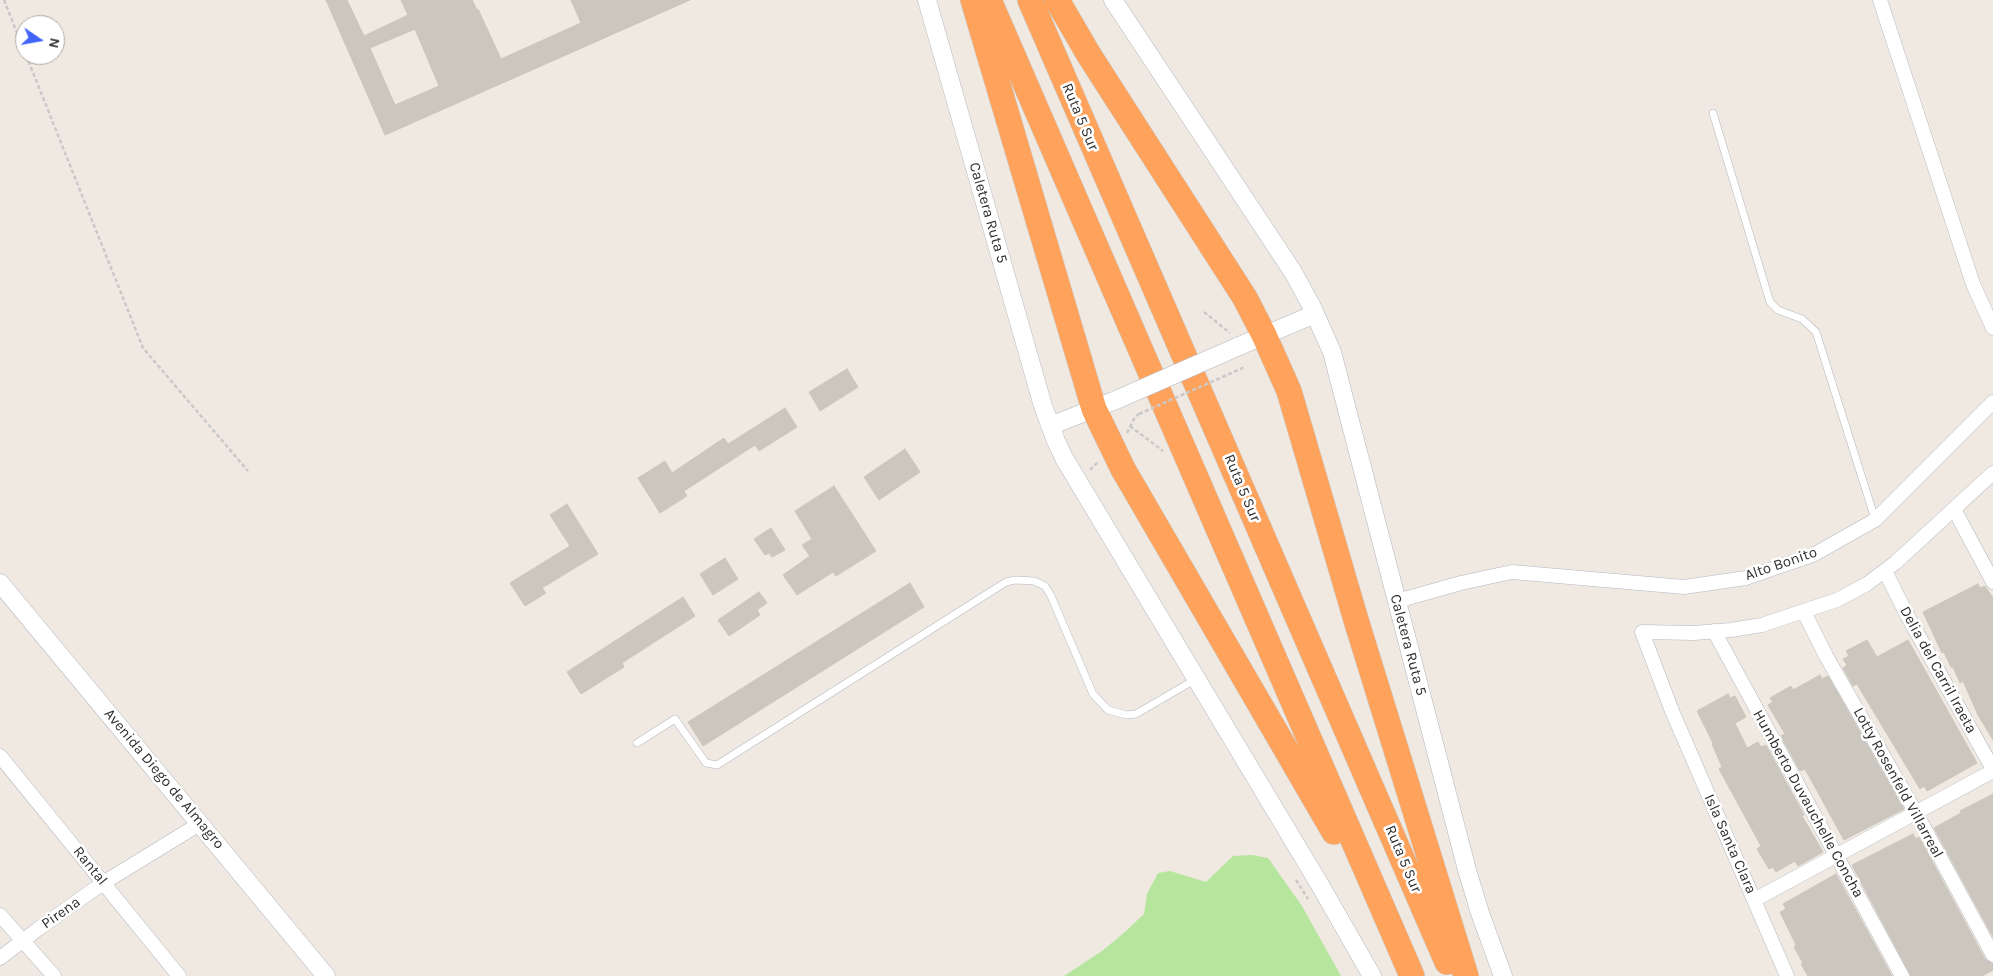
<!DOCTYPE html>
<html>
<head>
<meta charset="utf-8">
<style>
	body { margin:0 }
	#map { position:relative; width:1993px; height:976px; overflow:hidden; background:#efe9e1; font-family:Karla,sans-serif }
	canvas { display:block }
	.north { position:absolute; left:15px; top:15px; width:50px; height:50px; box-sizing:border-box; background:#fff; border:1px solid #ababab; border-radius:50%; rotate:102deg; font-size:14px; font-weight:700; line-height:20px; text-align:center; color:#2e2e2e }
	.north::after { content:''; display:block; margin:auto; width:18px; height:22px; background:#4264fb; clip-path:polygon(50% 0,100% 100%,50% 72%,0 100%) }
</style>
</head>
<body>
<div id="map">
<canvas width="1993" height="976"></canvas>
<div class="north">N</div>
</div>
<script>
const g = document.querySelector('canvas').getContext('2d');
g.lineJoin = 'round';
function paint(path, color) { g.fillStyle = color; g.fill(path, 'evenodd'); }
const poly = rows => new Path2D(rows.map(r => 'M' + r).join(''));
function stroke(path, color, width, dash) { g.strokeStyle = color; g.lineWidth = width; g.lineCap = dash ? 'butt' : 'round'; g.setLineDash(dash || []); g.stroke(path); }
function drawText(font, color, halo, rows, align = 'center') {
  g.font = font + ' Karla,sans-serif'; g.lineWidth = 5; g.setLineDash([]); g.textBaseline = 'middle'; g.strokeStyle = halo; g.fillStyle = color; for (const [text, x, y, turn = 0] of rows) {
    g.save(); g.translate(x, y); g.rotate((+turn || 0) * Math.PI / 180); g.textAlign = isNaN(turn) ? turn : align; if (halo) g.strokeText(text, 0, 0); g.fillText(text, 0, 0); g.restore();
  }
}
paint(poly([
	[1252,855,1268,858,1302,906,1341,976,1064,976,1102,951,1125,932,1144,914,1147,894,1158,873,1170,871,1206,882,1233,856]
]), '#b6e59e');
const building = poly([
	[326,0,347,0,364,36,408,15,401,0,472,0,477,10,478,9,501,59,581,23,571,0,690,0,385,135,326,0],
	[415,29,439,86,395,105,370,48,415,29],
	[847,369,858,387,820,411,809,392,847,369],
	[785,408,797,427,759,451,755,445,684,491,687,496,660,513,638,478,665,461,672,473,724,438,728,444,785,408],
	[905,449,920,472,879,500,864,477,905,449],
	[834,486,876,551,836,576,833,572,797,595,783,575,810,556,802,545,812,539,795,511,834,486],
	[567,504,598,554,542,588,546,593,525,606,510,583,570,546,550,515,567,504],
	[771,528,785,550,772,557,769,553,765,555,754,539,771,528],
	[725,558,738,579,713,595,700,574,725,558],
	[910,583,924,607,703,746,688,722,910,583],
	[1978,584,1980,588,1985,586,1993,598,1993,740,1978,715,1963,681,1960,683,1953,667,1951,667,1944,652,1942,653,1923,612,1978,584],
	[759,592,767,603,757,610,760,615,729,636,718,620,759,592],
	[683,597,695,616,622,663,624,667,581,694,567,672,683,597],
	[1867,640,1877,657,1908,640,1977,763,1927,791,1924,786,1920,789,1857,684,1853,686,1843,668,1847,665,1843,659,1849,656,1846,651,1867,640],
	[1820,675,1822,679,1828,676,1904,809,1844,840,1805,769,1800,771,1781,736,1785,734,1768,705,1773,702,1770,698,1791,686,1793,690,1820,675],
	[1728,694,1730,698,1735,696,1746,717,1735,723,1747,748,1758,742,1761,747,1766,745,1804,815,1802,816,1823,852,1798,866,1795,861,1776,872,1773,867,1769,869,1757,849,1761,846,1719,769,1722,767,1712,744,1713,743,1697,711,1728,694],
	[1993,794,1993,937,1934,828,1961,813,1960,811,1993,794],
	[1913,834,1916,839,1919,837,1985,959,1993,964,1993,970,1982,976,1911,976,1852,865,1913,834],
	[1836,874,1892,976,1808,976,1801,964,1803,963,1794,947,1796,945,1780,912,1786,909,1783,904,1836,874]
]);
paint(building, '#cbc7bf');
stroke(building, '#cbc5ba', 1);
const service = poly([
	[1713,113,1770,302,1778,310,1802,319,1816,332,1875,519],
	[637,743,675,719,706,763,717,765,1006,582,1015,580,1034,581,1045,586,1051,596,1093,694,1108,710,1127,715,1136,714,1196,679]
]);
const minor = poly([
	[1880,0,1973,284,1993,328],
	[1954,509,1993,582],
	[1885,571,1907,615,1993,769],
	[1397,601,1461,583,1512,572,1684,587,1746,578,1813,555,1875,520,1993,402],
	[1804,612,1826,656,1916,813,1993,955],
	[1714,631,1902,976],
	[0,756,179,976],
	[1754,900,1993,771],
	[0,915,54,976],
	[0,958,38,929,103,883,201,823],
	[1787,976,1672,711,1642,632,1694,633,1731,630,1762,625,1837,600,1867,584,1895,563,1993,473]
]);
const tertiary = poly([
	[927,0,1043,406,1056,441,1064,458,1320,885,1372,976],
	[1113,0,1293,272,1311,305,1332,352,1467,870,1480,913,1503,976],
	[1237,347,1315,314],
	[1050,426,1116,400],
	[0,583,326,976]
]);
const motorway = poly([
	[973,0,1094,409,1123,469,1334,832],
	[989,0,1412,976],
	[1030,0,1447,962],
	[1057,0,1089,55,1245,298,1264,335,1289,391,1356,620,1466,976]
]);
stroke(service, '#b4b7c1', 8);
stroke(minor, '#b4b7c1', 15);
stroke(tertiary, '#b4b7c1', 19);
stroke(motorway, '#c9c9c9', 26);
stroke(poly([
	[4,0,25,53],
	[26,55,143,348,248,471],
	[1204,312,1230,333],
	[1130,426,1163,451],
	[1127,433,1135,417,1139,414],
	[1090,470,1098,462],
	[1296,880,1308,899]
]), '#c9c9c9', 2.5, [4, 2.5]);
stroke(service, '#fff', 7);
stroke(minor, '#fff', 14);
stroke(tertiary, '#fff', 18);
stroke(motorway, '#ffa35c', 25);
const tertiaryBridge = poly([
	[1116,400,1237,347]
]);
stroke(tertiaryBridge, '#b4b7c1', 19, []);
stroke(poly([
	[1139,414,1245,367]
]), '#c9c9c9', 2.5, [4, 2.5]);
stroke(tertiaryBridge, '#fff', 18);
drawText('15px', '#2e2e2e', '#fff', [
	["Ruta 5 Sur",1080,117,67],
	["Caletera Ruta 5",988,213,74],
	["Ruta 5 Sur",1242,488,67],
	["Alto Bonito",1781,564,-19],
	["Caletera Ruta 5",1408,645,75],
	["Delia del Carril Iraeta",1938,670,61],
	["Avenida Diego de Almagro",164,779,50],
	["Lotty Rosenfeld Villarreal",1898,783,61],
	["Humberto Duvauchelle Concha",1808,804,61],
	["Isla Santa Clara",1730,844,66],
	["Ruta 5 Sur",1403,859,67],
	["Rantal",90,866,51],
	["Pirena",61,913,-35]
]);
</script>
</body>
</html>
